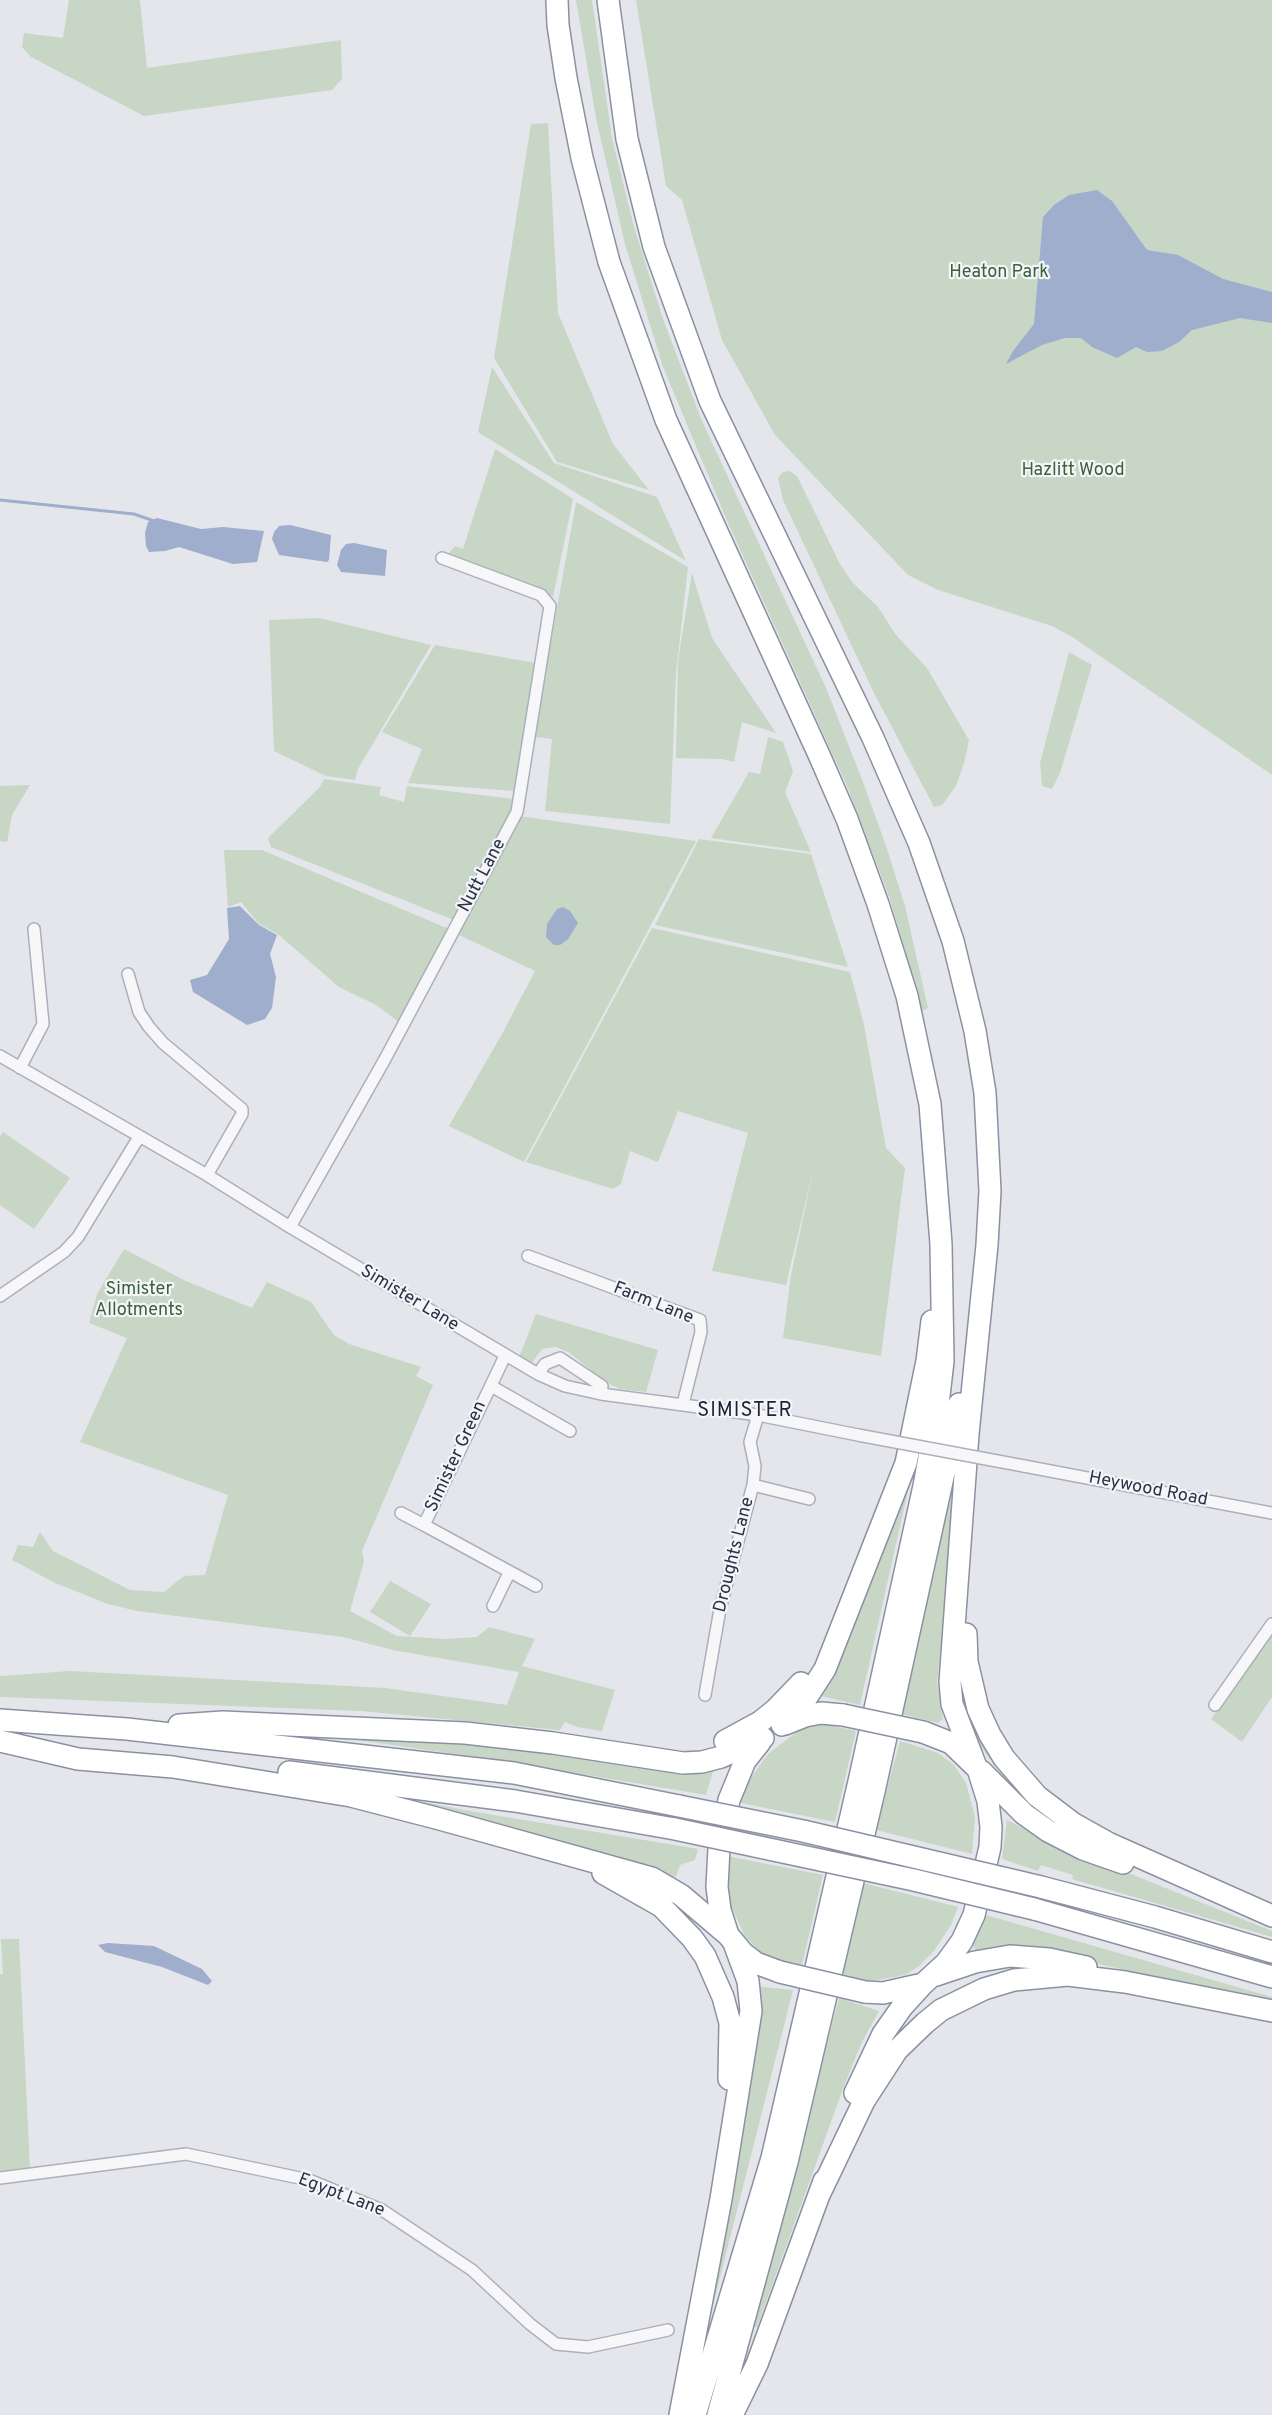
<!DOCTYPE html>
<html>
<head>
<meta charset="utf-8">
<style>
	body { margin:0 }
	canvas { display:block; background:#e4e6ec }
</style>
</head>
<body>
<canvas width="1272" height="2415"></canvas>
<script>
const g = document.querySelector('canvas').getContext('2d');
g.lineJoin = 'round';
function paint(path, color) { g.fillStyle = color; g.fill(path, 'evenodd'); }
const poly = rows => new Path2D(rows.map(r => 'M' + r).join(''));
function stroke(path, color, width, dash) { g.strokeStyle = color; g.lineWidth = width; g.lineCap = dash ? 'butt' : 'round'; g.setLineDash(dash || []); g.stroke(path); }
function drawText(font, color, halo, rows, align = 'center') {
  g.font = font + ' Overpass,sans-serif'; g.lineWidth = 4.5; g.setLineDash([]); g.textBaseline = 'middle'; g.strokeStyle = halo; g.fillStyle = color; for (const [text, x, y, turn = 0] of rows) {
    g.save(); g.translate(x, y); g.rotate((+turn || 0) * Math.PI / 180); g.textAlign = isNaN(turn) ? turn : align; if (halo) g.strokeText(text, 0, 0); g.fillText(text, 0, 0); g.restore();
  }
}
paint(poly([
	[69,0,140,0,147,68,341,40,342,79,332,90,144,116,31,57,22,47,24,33,63,38],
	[576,0,592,0,612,138,634,227,663,319,702,421,826,688,863,782,886,846,905,906,928,1008,922,1011,890,899,847,786,728,523,663,367,625,244,596,118],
	[636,0,1272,0,1272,775,1074,638,1052,626,938,590,908,575,775,435,722,340,682,200,666,186],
	[548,123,558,313,613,444,649,490,557,462,494,358,531,124],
	[492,367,554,463,657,497,686,561,478,432],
	[495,449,573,499,553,597,534,585,448,554,455,546,463,549],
	[790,471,797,476,840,564,852,582,878,607,896,635,927,668,969,740,964,763,956,786,942,805,934,807,874,693,783,500,778,478,783,472],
	[576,502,688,567,676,673,670,824,545,811,552,739,534,737],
	[692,573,712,638,776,733,742,722,734,762,722,759,676,758,678,661],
	[319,618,431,645,358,769,355,780,326,776,274,751,269,620],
	[435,645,535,663,514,791,408,783,422,749,382,732],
	[1069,652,1092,665,1060,773,1052,789,1042,786,1040,763],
	[768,737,783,742,793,771,785,792,811,852,711,838,749,772,760,774],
	[324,779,381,787,379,795,404,802,407,786,514,799,508,821,456,921,271,847,268,838,320,787],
	[30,785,12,815,7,842,0,841,0,786],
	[519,816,696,841,524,1162,449,1126,502,1034,535,971,457,934],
	[699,839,811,854,848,967,655,925],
	[224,850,262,850,449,929,399,1022,376,1005,339,987,279,935,259,924,241,902,228,907],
	[652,928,850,972,864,1025,886,1148,905,1168,881,1356,783,1338,791,1275,814,1166,786,1285,712,1271,748,1133,678,1111,658,1162,630,1151,621,1184,613,1189,526,1162],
	[3,1132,70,1178,34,1229,0,1205,0,1136],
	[124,1249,186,1281,252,1308,267,1282,311,1302,334,1335,349,1344,421,1367,416,1376,433,1385,362,1551,364,1561,350,1611,397,1636,445,1639,477,1637,489,1627,535,1639,522,1666,615,1690,602,1731,577,1727,565,1722,560,1730,361,1711,0,1697,0,1676,70,1671,385,1688,507,1705,519,1672,393,1650,343,1637,137,1611,108,1604,55,1583,12,1560,18,1545,33,1547,40,1532,53,1551,130,1590,164,1592,184,1576,205,1575,228,1495,80,1442,127,1338,89,1323,97,1294],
	[536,1314,658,1350,646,1392,620,1389,605,1382,570,1353,556,1347,542,1349,531,1364,519,1357],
	[916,1455,860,1705,821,1696,889,1528],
	[953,1480,946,1601,937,1681,943,1719,938,1723,901,1714],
	[390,1581,431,1604,410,1636,370,1612],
	[1272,1633,1272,1697,1242,1742,1211,1719],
	[960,1673,973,1713,1070,1833,1032,1807,1005,1780,988,1757,973,1734,960,1698],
	[819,1723,856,1731,835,1822,741,1803,745,1786,768,1754,803,1727],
	[344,1732,714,1768,706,1795,510,1762,344,1738],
	[900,1741,938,1753,954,1765,966,1783,975,1817,972,1854,876,1830],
	[392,1796,470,1811,698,1849,695,1860,680,1865,676,1877],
	[1007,1820,1047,1840,1272,1931,1272,1937,1072,1879,1073,1875,1041,1865,1038,1871,1002,1859],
	[727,1856,823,1875,802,1965,765,1957,745,1936,731,1906,726,1882],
	[863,1883,958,1907,951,1925,934,1951,919,1966,905,1975,867,1982,843,1974],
	[986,1915,1272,1997,1272,2004,1021,1946,996,1946,976,1951,973,1945],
	[1,1939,19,1939,30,2169,0,2172,0,1974,3,1974],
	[754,1986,793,1990,699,2360],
	[839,1998,879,2011,861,2044,844,2086,757,2327,752,2327]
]), '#c7d6c5');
paint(poly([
	[1097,190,1112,201,1147,250,1178,255,1223,279,1272,292,1272,323,1240,318,1192,330,1179,342,1162,351,1147,352,1136,347,1117,358,1092,347,1081,338,1065,338,1042,345,1006,364,1013,351,1034,324,1043,217,1054,205,1069,195],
	[157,518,201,529,223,527,264,531,257,562,233,564,179,547,165,551,149,552,146,546,145,533,148,522],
	[290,525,331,535,329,560,327,562,279,555,272,539,274,532,279,526],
	[354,543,387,550,385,576,341,572,337,565,341,550,346,544],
	[240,906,259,925,277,935,270,954,276,977,272,1008,265,1019,247,1025,193,992,190,980,207,975,229,939,227,908],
	[563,907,570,911,578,923,568,939,560,945,554,945,546,937,547,924,557,909],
	[108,1943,154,1946,202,1969,212,1981,208,1985,162,1967,105,1952,98,1945]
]), '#9eaecc');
stroke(poly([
	[0,500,134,514,157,522]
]), '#9eaecc', 3);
const street = poly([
	[128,974,139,1012,149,1027,163,1043,242,1109,242,1114,207,1175],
	[0,1056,207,1175,290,1227,538,1374,565,1386,601,1394,758,1415,858,1435],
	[20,1068,43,1024,34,929],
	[290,1227,385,1059,517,812,550,606,541,595,442,558],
	[528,1256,700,1320,701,1332,683,1404],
	[0,1296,64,1252,78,1237,139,1137],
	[505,1356,424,1525,536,1586],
	[538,1374,545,1364,560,1358,602,1386,601,1394],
	[491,1386,570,1431],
	[1024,1466,1272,1513],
	[753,1485,809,1499],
	[401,1513,424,1525],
	[493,1606,509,1573],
	[705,1695,720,1609,753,1485,755,1466,750,1442,758,1415],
	[1215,1705,1272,1624],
	[0,2178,186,2154,309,2180,382,2210,472,2270,530,2324,556,2344,588,2347,668,2330]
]);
const highway = poly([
	[557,0,558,25,566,78,582,158,609,262,666,420,820,757,847,819,878,904,907,996,930,1104,941,1244,943,1361,937,1413,924,1486,860,1777,772,2158,695,2415],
	[608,0,627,139,654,247,710,401,873,738,919,843,953,941,975,1031,985,1093,990,1191,987,1245,968,1434,950,1682,952,1704,975,1764],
	[966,1634,967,1662,978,1709,990,1735,1004,1758,1037,1796,1074,1824,1108,1843,1272,1916],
	[0,1720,127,1729,514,1773,679,1806],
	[785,1724,805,1716,821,1713,843,1715],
	[179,1725,223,1722,465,1733,553,1743,683,1763,702,1762,721,1757,763,1738],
	[782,1725,805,1700,825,1669,906,1463,927,1361,932,1321],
	[0,1741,78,1759,173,1767,351,1796,436,1818,652,1878,681,1895,728,1935],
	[725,1741,760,1722,775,1710,801,1683],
	[760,1742,745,1761,729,1800,719,1848,717,1887,720,1910,728,1935,743,1953,756,1963,780,1972],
	[981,1771,1024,1814,1048,1831,1083,1849,1123,1863],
	[289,1772,515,1801,675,1829],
	[603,1873,661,1906,692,1938,705,1956,723,1997,730,2023,729,2079],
	[1041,1887,1155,1917,1272,1952],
	[1034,1909,1272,1977],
	[936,1975,975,1962,1010,1956,1049,1959,1086,1967],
	[865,1992,883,1993,923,1984,946,1963,962,1941,974,1915,990,1847,991,1827,988,1801,978,1769,951,1743,923,1732],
	[855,2093,883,2034,902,2007,923,1984],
	[819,2195,864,2101,897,2050,925,2023,941,2010,984,1989,1014,1980,1068,1975,1125,1982,1272,2011],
	[680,2415,721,2199,751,2011,748,1981,734,1943],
	[718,2415,787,2162,875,1787,959,1404],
	[732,2415,757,2364,824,2181]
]);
stroke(street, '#acb0ba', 14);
stroke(highway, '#8b91a3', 24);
stroke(street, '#f7f7fa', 11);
stroke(highway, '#fff', 21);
const streetBridge = poly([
	[858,1435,1024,1466]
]);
const highwayBridge = poly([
	[843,1715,923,1732],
	[679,1806,803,1831,1041,1887],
	[675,1829,914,1880,1034,1909],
	[780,1972,865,1992]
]);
stroke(streetBridge, '#acb0ba', 14, []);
stroke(highwayBridge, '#8b91a3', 24, []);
stroke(streetBridge, '#f7f7fa', 11);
stroke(highwayBridge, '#fff', 21);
drawText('18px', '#3a6138', '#f3f5f9', [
	["Heaton Park",999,273],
	["Hazlitt Wood",1073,471],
	["Simister",139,1290],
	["Allotments",139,1311]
]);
drawText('18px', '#2b3145', '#f3f5f9', [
	["Nutt Lane",483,876,-62],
	["Simister Lane",409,1299,31],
	["Farm Lane",653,1304,22],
	["Simister Green",457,1457,-65],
	["Heywood Road",1148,1490,11],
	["Droughts Lane",735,1555,-76],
	["Egypt Lane",341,2196,21]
]);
g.letterSpacing = '1px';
drawText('20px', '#1d2236', '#f3f5f9', [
	["SIMISTER",745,1412]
]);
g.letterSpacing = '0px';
</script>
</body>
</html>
